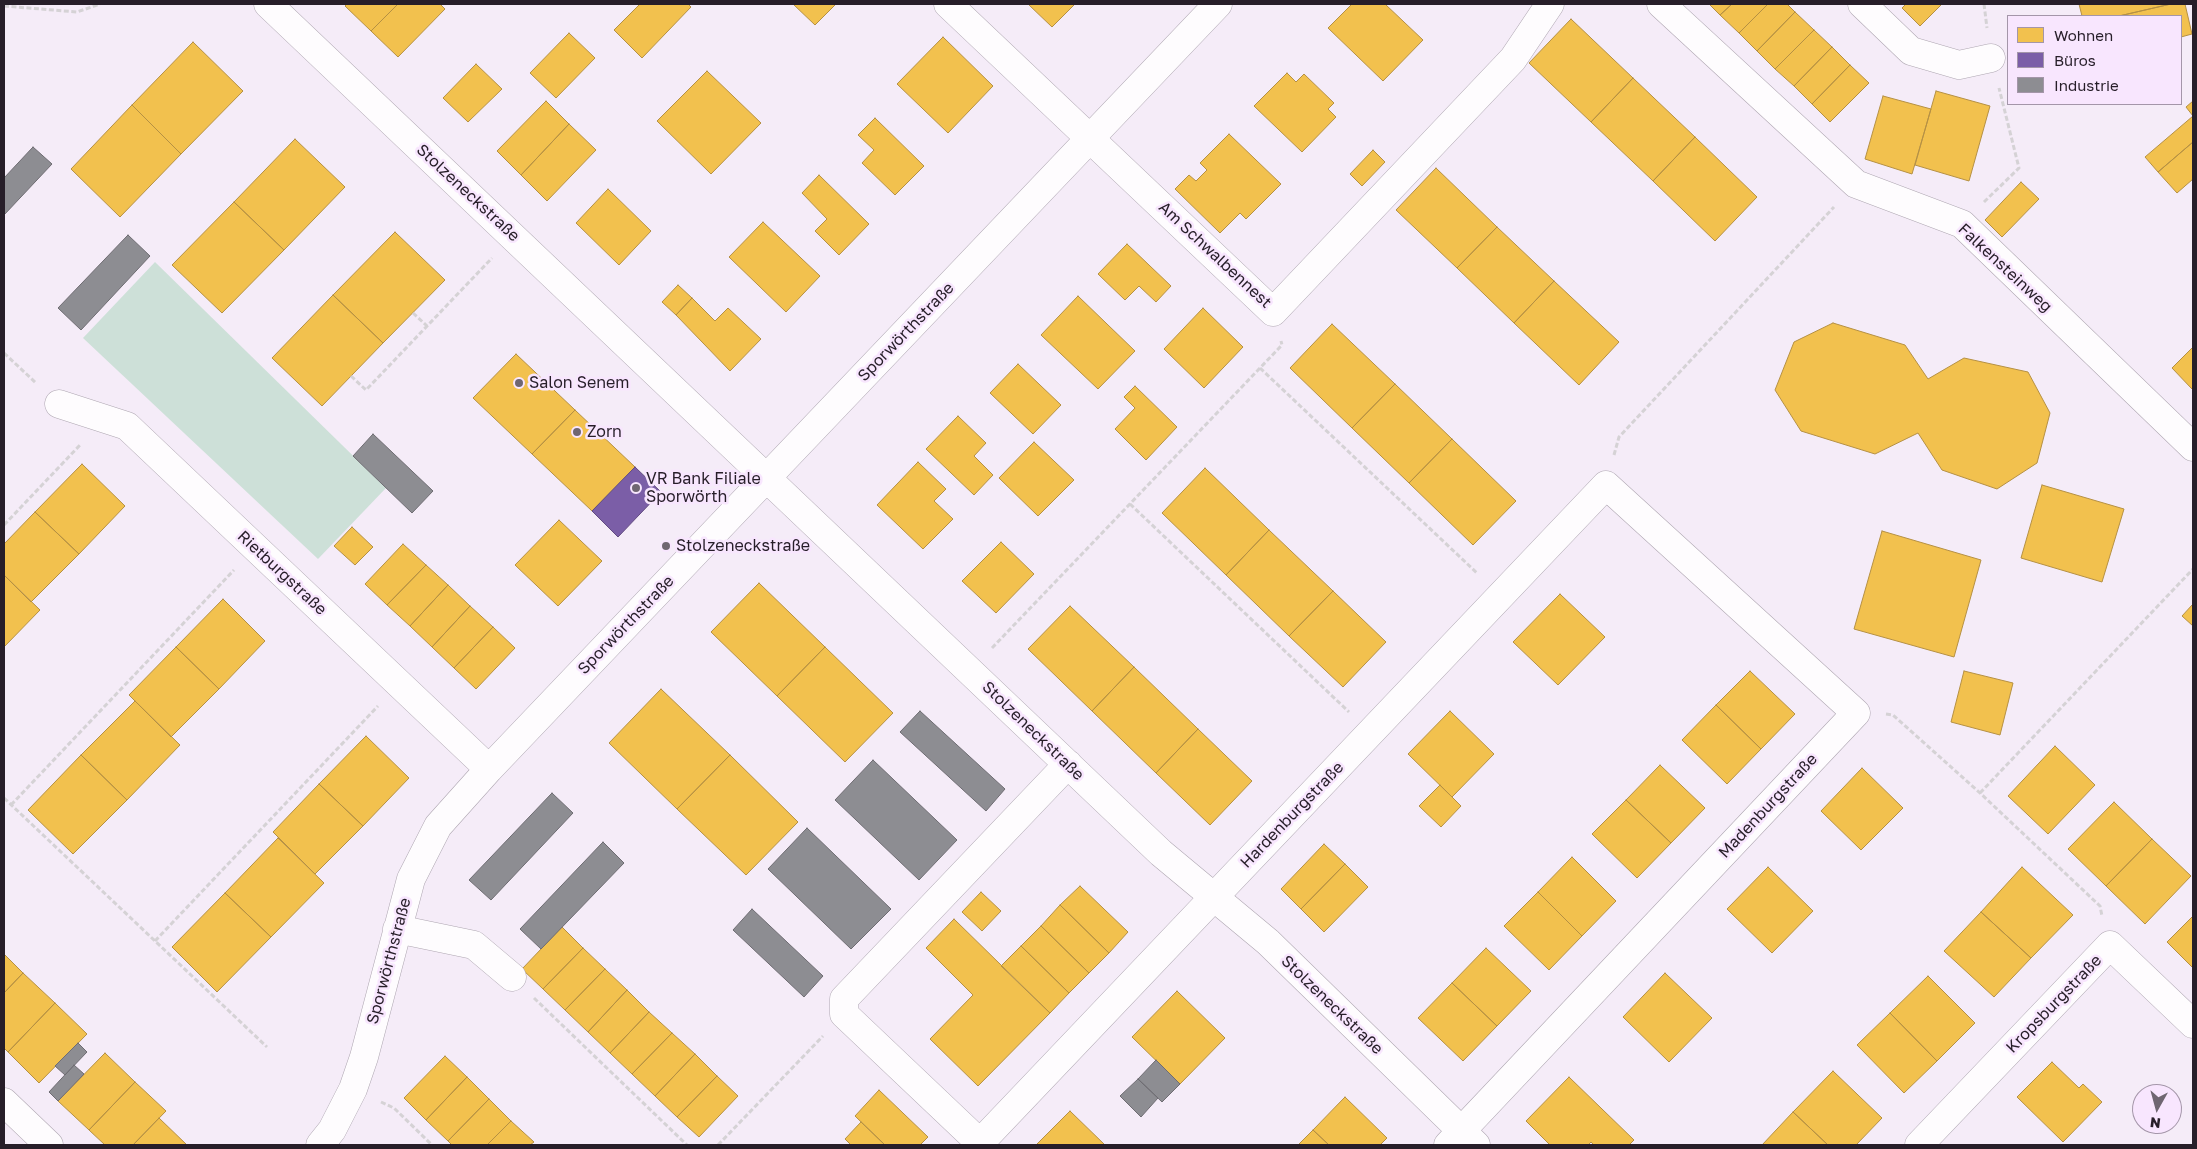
<!DOCTYPE html>
<html>
<head>
<meta charset="utf-8">
<style>
	body { margin:0 }
	#map { position:relative; width:2197px; height:1149px; overflow:hidden; background:#f5ecf8; font-family:"Golos Text",sans-serif }
	canvas { display:block }
	.frame { position:absolute; inset:0; border:5px solid #271e29; pointer-events:none }
	.legend { position:absolute; left:2007px; top:15px; width:175px; height:90px; box-sizing:border-box; background:#f8e6fe; border:1px solid #a496a9; margin:0; padding:6px 9px; list-style:none; font-size:15px; color:#271e29 }
	.legend li { display:flex; align-items:center; gap:10px; height:25px }
	.legend b { width:25px; border:1px solid #a496a9 }
	.north { position:absolute; left:2132px; top:1084px; width:50px; height:50px; box-sizing:border-box; background:#f8e6fe; border:1px solid #a496a9; border-radius:50%; rotate:187deg; font-size:14px; font-weight:700; line-height:20px; text-align:center; color:#271e29 }
	.north::after { content:''; display:block; margin:auto; width:18px; height:22px; background:#6f6671; clip-path:polygon(50% 0,100% 100%,50% 72%,0 100%) }
</style>
</head>
<body>
<div id="map">
<canvas width="2197" height="1149"></canvas>
<div class="frame"></div>
<ul class="legend">
<li><b style="height:14px;background:#f2c14e"></b>Wohnen</li>
<li><b style="height:14px;background:#7b5ea7"></b>Büros</li>
<li><b style="height:14px;background:#8d8d92"></b>Industrie</li>
</ul>
<div class="north">N</div>
</div>
<script>
const g = document.querySelector('canvas').getContext('2d');
g.lineJoin = 'round';
function paint(path, color) { g.fillStyle = color; g.fill(path, 'evenodd'); }
const poly = rows => new Path2D(rows.map(r => 'M' + r).join(''));
function stroke(path, color, width, dash) { g.strokeStyle = color; g.lineWidth = width; g.lineCap = dash ? 'butt' : 'round'; g.setLineDash(dash || []); g.stroke(path); }
function drawText(font, color, halo, rows, align = 'center') {
  g.font = font + ' "Golos Text",sans-serif'; g.lineWidth = 5; g.setLineDash([]); g.textBaseline = 'middle'; g.strokeStyle = halo; g.fillStyle = color; for (const [text, x, y, turn = 0] of rows) {
    g.save(); g.translate(x, y); g.rotate((+turn || 0) * Math.PI / 180); g.textAlign = isNaN(turn) ? turn : align; if (halo) g.strokeText(text, 0, 0); g.fillText(text, 0, 0); g.restore();
  }
}
paint(poly([
	[155,262,386,488,318,559,83,338]
]), '#cde0d8');
const homes = poly([
	[347,4,398,4,371,31,345,6,347,4],
	[398,4,440,4,445,9,398,57,371,31,398,4],
	[640,4,688,4,691,7,642,58,614,30,640,4],
	[793,4,836,4,815,25,793,4],
	[1028,4,1075,4,1052,27,1028,4],
	[1352,4,1385,4,1423,40,1383,81,1328,28,1352,4],
	[1709,4,1732,4,1720,15,1709,4],
	[1732,4,1768,4,1739,33,1720,15,1732,4],
	[1768,4,1787,4,1795,12,1757,51,1739,33,1768,4],
	[1906,4,1942,4,1920,26,1902,8,1906,4],
	[2079,4,2171,4,2119,16,2082,16,2079,4],
	[2171,4,2185,4,2192,34,2181,37,2181,16,2119,16,2171,4],
	[1795,12,1814,30,1775,69,1757,51,1795,12],
	[1571,19,1633,78,1591,122,1529,63,1571,19],
	[1814,30,1832,47,1794,86,1775,69,1814,30],
	[569,33,595,58,556,98,530,73,569,33],
	[943,37,993,86,948,133,897,84,943,37],
	[193,42,243,91,181,154,132,105,193,42],
	[1832,47,1850,65,1812,104,1794,86,1832,47],
	[476,64,502,89,468,122,443,98,476,64],
	[1850,65,1869,83,1830,122,1812,104,1850,65],
	[707,71,761,123,711,174,657,121,707,71],
	[1287,73,1296,82,1304,74,1334,103,1328,109,1336,117,1302,152,1254,106,1287,73],
	[1633,78,1695,137,1653,181,1591,122,1633,78],
	[1936,91,1990,106,1969,181,1915,165,1936,91],
	[1883,96,1931,109,1912,174,1865,159,1883,96],
	[546,101,569,124,521,175,497,151,546,101],
	[2193,101,2193,142,2158,172,2145,157,2193,116,2186,107,2193,101],
	[132,105,181,154,120,217,71,169,132,105],
	[875,118,924,166,895,195,862,163,874,150,858,135,875,118],
	[569,124,596,150,547,201,521,175,569,124],
	[1229,134,1281,184,1246,219,1240,213,1220,233,1175,189,1189,175,1196,181,1207,170,1200,163,1229,134],
	[1695,137,1757,197,1715,241,1653,181,1695,137],
	[295,139,345,187,284,250,234,202,295,139],
	[2193,142,2193,179,2177,193,2158,172,2193,142],
	[1373,150,1385,162,1362,186,1350,174,1373,150],
	[1436,168,1497,227,1457,268,1396,210,1436,168],
	[819,175,869,224,839,255,815,231,827,219,802,193,819,175],
	[2021,182,2039,199,2002,237,1985,220,2021,182],
	[608,189,651,231,619,265,576,223,608,189],
	[234,202,284,250,222,313,172,265,234,202],
	[763,222,820,276,786,312,729,257,763,222],
	[1497,227,1554,281,1514,323,1457,268,1497,227],
	[395,232,445,280,383,343,333,295,395,232],
	[1127,244,1171,286,1156,302,1139,286,1125,300,1098,274,1127,244],
	[1554,281,1619,342,1579,385,1514,323,1554,281],
	[678,285,692,298,676,315,662,302,678,285],
	[333,295,383,343,322,406,272,358,333,295],
	[1078,296,1135,351,1098,389,1041,335,1078,296],
	[692,298,715,321,728,308,761,339,730,371,676,315,692,298],
	[1203,308,1243,347,1204,388,1164,349,1203,308],
	[1833,323,1905,345,1928,379,1964,358,2028,372,2050,413,2037,463,1997,489,1942,470,1918,433,1875,454,1801,431,1775,390,1794,342,1833,323],
	[1332,324,1395,384,1352,428,1290,368,1332,324],
	[2193,347,2193,388,2192,389,2172,368,2193,347],
	[516,354,575,410,532,454,473,398,516,354],
	[1018,364,1061,405,1033,434,990,393,1018,364],
	[1395,384,1452,439,1409,483,1352,428,1395,384],
	[1135,386,1177,427,1146,460,1115,429,1135,408,1124,397,1135,386],
	[575,410,635,467,592,511,532,454,575,410],
	[958,416,986,443,974,456,993,475,974,495,926,449,958,416],
	[1452,439,1516,501,1473,545,1409,483,1452,439],
	[1034,442,1074,480,1038,516,999,478,1034,442],
	[918,462,946,489,934,501,953,519,923,549,877,505,918,462],
	[82,464,125,506,79,554,35,512,82,464],
	[1205,468,1269,530,1226,575,1162,513,1205,468],
	[2042,485,2124,509,2102,582,2021,558,2042,485],
	[35,512,79,554,31,602,4,575,4,544,35,512],
	[559,520,602,561,558,606,515,565,559,520],
	[352,527,373,547,355,565,334,546,352,527],
	[1269,530,1333,591,1289,636,1226,575,1269,530],
	[1882,531,1981,560,1954,657,1854,629,1882,531],
	[1001,542,1034,574,996,613,962,581,1001,542],
	[403,544,426,565,387,605,365,584,403,544],
	[426,565,448,585,410,626,387,605,426,565],
	[4,575,40,610,4,647,4,575],
	[759,583,825,647,777,696,711,632,759,583],
	[448,585,470,606,432,647,410,626,448,585],
	[1333,591,1386,642,1343,687,1289,636,1333,591],
	[1560,594,1605,637,1558,685,1513,642,1560,594],
	[223,599,265,641,219,689,176,647,223,599],
	[2193,604,2193,626,2182,616,2193,604],
	[470,606,493,627,454,668,432,647,470,606],
	[1070,606,1134,667,1092,711,1028,649,1070,606],
	[493,627,515,648,476,689,454,668,493,627],
	[176,647,219,689,171,737,129,695,176,647],
	[825,647,893,713,845,762,777,696,825,647],
	[1134,667,1198,729,1156,773,1092,711,1134,667],
	[1750,671,1795,714,1761,749,1716,705,1750,671],
	[1964,671,2013,683,2000,735,1951,722,1964,671],
	[661,689,730,755,677,809,609,743,661,689],
	[135,701,180,745,127,800,81,755,135,701],
	[1716,705,1761,749,1727,784,1682,740,1716,705],
	[1450,711,1494,754,1452,797,1408,754,1450,711],
	[1198,729,1252,781,1210,825,1156,773,1198,729],
	[366,736,409,778,363,826,319,784,366,736],
	[2055,746,2095,785,2048,834,2008,796,2055,746],
	[81,755,127,800,73,854,28,810,81,755],
	[730,755,798,822,746,875,677,809,730,755],
	[1660,765,1705,808,1671,843,1626,800,1660,765],
	[1862,768,1903,808,1861,850,1821,811,1862,768],
	[319,784,363,826,315,874,273,832,319,784],
	[1440,785,1461,806,1441,827,1419,806,1440,785],
	[1626,800,1671,843,1637,878,1592,834,1626,800],
	[2114,802,2152,839,2106,886,2068,849,2114,802],
	[278,838,324,883,271,937,225,893,278,838],
	[2152,839,2191,876,2145,924,2106,886,2152,839],
	[1324,844,1345,864,1301,909,1281,889,1324,844],
	[1572,857,1616,901,1582,936,1538,892,1572,857],
	[1345,864,1368,887,1324,932,1301,909,1345,864],
	[1768,867,1813,911,1772,953,1727,909,1768,867],
	[2022,867,2073,915,2031,958,1981,912,2022,867],
	[1080,886,1128,932,1109,953,1060,905,1080,886],
	[981,892,1001,911,982,931,962,912,981,892],
	[1538,892,1582,936,1549,970,1504,926,1538,892],
	[225,893,271,937,217,992,172,947,225,893],
	[1060,905,1109,953,1089,973,1041,926,1060,905],
	[1981,912,2031,958,1994,997,1944,951,1981,912],
	[2193,916,2193,968,2167,942,2193,916],
	[954,919,1050,1013,978,1086,930,1039,973,995,926,948,954,919],
	[1041,926,1089,973,1069,993,1021,946,1041,926],
	[562,927,583,948,543,989,522,969,562,927],
	[1021,946,1069,993,1050,1013,1001,966,1021,946],
	[583,948,605,969,565,1010,543,989,583,948],
	[1486,948,1531,991,1497,1026,1452,983,1486,948],
	[4,954,23,973,4,993,4,954],
	[605,969,627,990,588,1032,565,1010,605,969],
	[23,973,55,1003,8,1052,4,1048,4,993,23,973],
	[1665,973,1712,1018,1669,1062,1623,1017,1665,973],
	[1928,976,1975,1023,1937,1061,1890,1013,1928,976],
	[1452,983,1497,1026,1463,1061,1418,1018,1452,983],
	[627,990,649,1012,610,1053,588,1032,627,990],
	[1177,991,1225,1038,1180,1084,1132,1037,1177,991],
	[55,1003,87,1034,39,1083,8,1052,55,1003],
	[649,1012,672,1033,632,1074,610,1053,649,1012],
	[1890,1013,1937,1061,1904,1093,1857,1045,1890,1013],
	[672,1033,695,1054,655,1096,632,1074,672,1033],
	[105,1053,135,1082,89,1130,58,1101,105,1053],
	[695,1054,717,1076,677,1117,655,1096,695,1054],
	[445,1056,467,1077,426,1120,404,1098,445,1056],
	[2052,1062,2079,1088,2083,1084,2102,1102,2063,1142,2017,1097,2052,1062],
	[1833,1071,1882,1118,1856,1145,1828,1145,1793,1112,1833,1071],
	[717,1076,738,1096,699,1137,677,1117,717,1076],
	[467,1077,489,1099,448,1141,426,1120,467,1077],
	[1569,1077,1634,1140,1629,1145,1594,1145,1591,1142,1588,1145,1550,1145,1526,1121,1569,1077],
	[135,1082,166,1111,133,1145,105,1145,89,1130,135,1082],
	[879,1090,928,1137,920,1145,885,1145,855,1116,879,1090],
	[1345,1097,1387,1138,1380,1145,1329,1145,1313,1130,1345,1097],
	[489,1099,511,1121,487,1145,452,1145,448,1141,489,1099],
	[1070,1111,1105,1145,1036,1145,1070,1111],
	[1793,1112,1828,1145,1762,1145,1793,1112],
	[159,1118,187,1145,133,1145,159,1118],
	[511,1121,534,1142,530,1145,487,1145,511,1121],
	[861,1122,885,1145,851,1145,845,1139,861,1122],
	[1313,1130,1329,1145,1298,1145,1313,1130]
]);
paint(homes, '#f2c14e');
stroke(homes, '#b59043', 1);
const offices = poly([
	[635,467,661,492,618,537,592,511,635,467]
]);
paint(offices, '#7b5ea7');
stroke(offices, '#624b81', 1);
const industry = poly([
	[33,147,52,164,4,215,4,178,33,147],
	[128,235,150,256,81,330,58,308,128,235],
	[373,434,433,491,412,513,353,456,373,434],
	[920,711,1005,789,986,811,900,732,920,711],
	[873,760,957,840,919,880,835,800,873,760],
	[552,793,573,813,491,900,469,880,552,793],
	[807,828,891,909,851,949,768,869,807,828],
	[603,842,624,863,541,949,520,929,603,842],
	[752,909,823,976,804,997,733,930,752,909],
	[78,1043,87,1052,65,1075,55,1066,78,1043],
	[1156,1060,1180,1084,1162,1102,1138,1079,1156,1060],
	[74,1065,84,1074,58,1101,49,1092,74,1065],
	[1138,1079,1158,1098,1141,1117,1120,1096,1138,1079]
]);
paint(industry, '#8d8d92');
stroke(industry, '#6e6c72', 1);
const minor = poly([
	[268,4,1161,853,1268,942,1476,1145],
	[948,4,1273,312,1513,59,1550,4],
	[1661,4,1856,184,1962,224,2193,447],
	[1862,4,1911,51,1959,65,1991,58],
	[59,404,127,426,489,769],
	[397,929,474,945,512,977],
	[4,1102,49,1145],
	[980,1143,844,1014,844,999,1068,764],
	[320,1145,332,1130,353,1089,364,1057,411,879,438,826,489,769,1218,4],
	[978,1145,1606,485,1856,713,1448,1145],
	[1919,1145,2110,945,2193,1024]
]);
stroke(minor, '#aea6b1', 29);
stroke(poly([
	[1984,4,1987,28],
	[4,6,77,12,100,4],
	[1984,202,2019,168,1999,88],
	[413,313,427,326],
	[4,353,36,383],
	[1260,368,1478,574],
	[351,376,366,390,492,258],
	[1614,455,1619,437,1834,207],
	[1130,504,1349,712],
	[4,525,81,444],
	[992,648,1282,345,1281,341],
	[1886,714,1893,715,1980,793,2100,906,2102,916],
	[1980,793,2193,569],
	[4,798,267,1047],
	[11,805,234,570],
	[155,941,378,706],
	[534,998,687,1145],
	[381,1102,394,1108,432,1145],
	[718,1145,823,1036]
]), '#d5d2d5', 3, [5, 2.5]);
stroke(minor, '#fefcfe', 28);
for (const [x, y, r, color] of [
	[519,383,5,"#6f6671"],
	[577,432,5,"#6f6671"],
	[636,488,5,"#6f6671"],
	[666,546,5,"#6f6671"]
]) { const dot = new Path2D(); dot.arc(x, y, r, 0, 2 * Math.PI); g.fillStyle = color; g.fill(dot); stroke(dot, '#f8e6fe', 2); }
drawText('16px', '#271e29', '#f8e6fe', [
	["Stolzeneckstraße",468,193,43],
	["Am Schwalbennest",1215,255,43],
	["Falkensteinweg",2005,268,43],
	["Sporwörthstraße",906,332,-46],
	["Rietburgstraße",282,573,43],
	["Sporwörthstraße",626,625,-46],
	["Stolzeneckstraße",1033,731,44],
	["Madenburgstraße",1768,806,-47],
	["Hardenburgstraße",1292,815,-46],
	["Sporwörthstraße",389,961,-75],
	["Kropsburgstraße",2054,1004,-46],
	["Stolzeneckstraße",1332,1005,44]
]);
drawText('16px', '#271e29', '#f8e6fe', [
	["Salon Senem",529,383],
	["Zorn",587,432],
	["VR Bank Filiale",646,479],
	["Sporwörth",646,497],
	["Stolzeneckstraße",676,546]
], 'left');
</script>
</body>
</html>
